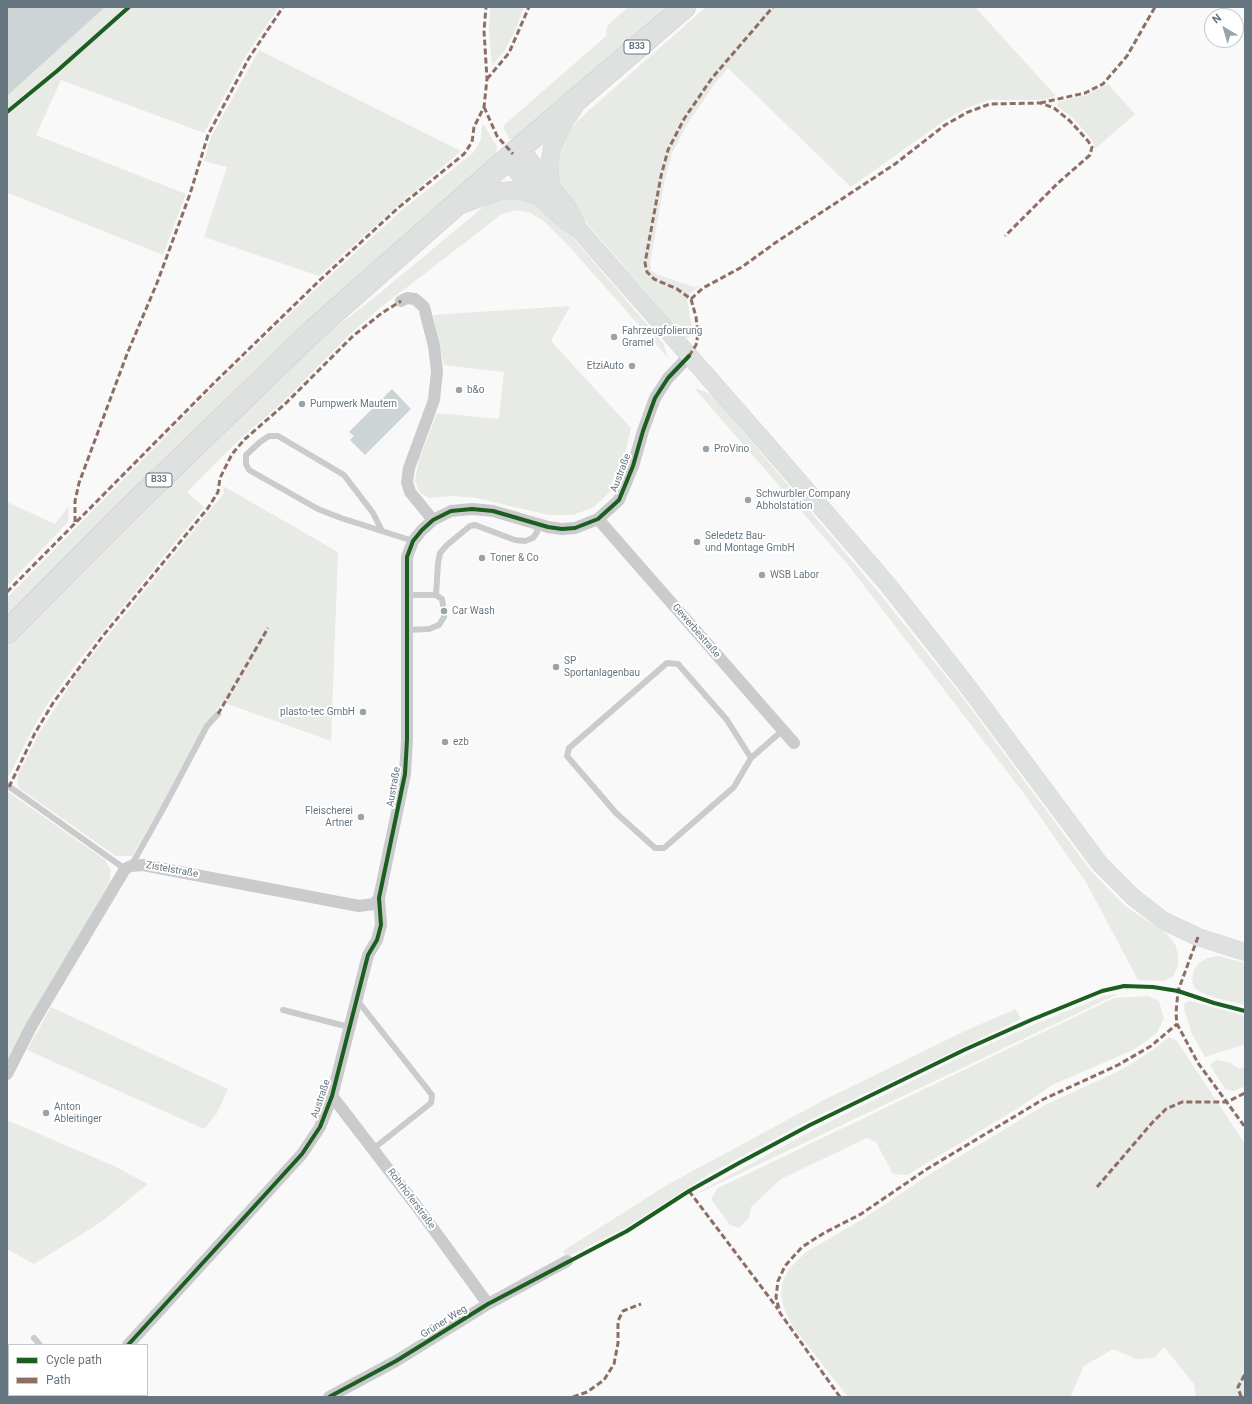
<!DOCTYPE html>
<html>
<head>
<meta charset="utf-8">
<style>
	body { margin:0 }
	#map { position:relative; width:1252px; height:1404px; overflow:hidden; background:#f9f9f9; font-family:Roboto,sans-serif }
	canvas { display:block }
	.frame { position:absolute; inset:0; border:8px solid #667680; pointer-events:none }
	.legend { position:absolute; left:8px; top:1344px; width:140px; height:52px; box-sizing:border-box; background:#fff; border:1px solid #c2c8cc; margin:0; padding:5px 7px; list-style:none; font-size:12px; color:#667680 }
	.legend li { display:flex; align-items:center; gap:8px; height:20px }
	.legend b { width:20px; border:1px solid #c2c8cc }
	.north { position:absolute; left:1204px; top:8px; width:40px; height:40px; box-sizing:border-box; background:#fff; border:1px solid #c2c8cc; border-radius:50%; rotate:322deg; font-size:11px; font-weight:700; line-height:16px; text-align:center; color:#667680 }
	.north::after { content:''; display:block; margin:auto; width:14px; height:18px; background:#99a4aa; clip-path:polygon(50% 0,100% 100%,50% 72%,0 100%) }
</style>
</head>
<body>
<div id="map">
<canvas width="1252" height="1404"></canvas>
<div class="frame"></div>
<ul class="legend">
<li><b style="height:5px;background:#1b5e20"></b>Cycle path</li>
<li><b style="height:5px;background:#8d6e63"></b>Path</li>
</ul>
<div class="north">N</div>
</div>
<script>
const g = document.querySelector('canvas').getContext('2d');
g.lineJoin = 'round';
function paint(path, color) { g.fillStyle = color; g.fill(path, 'evenodd'); }
const poly = rows => new Path2D(rows.map(r => 'M' + r).join(''));
function stroke(path, color, width, dash) { g.strokeStyle = color; g.lineWidth = width; g.lineCap = dash ? 'butt' : 'round'; g.setLineDash(dash || []); g.stroke(path); }
function drawText(font, color, halo, rows, align = 'center') {
  g.font = font + ' Roboto,sans-serif'; g.lineWidth = 4; g.setLineDash([]); g.textBaseline = 'middle'; g.strokeStyle = halo; g.fillStyle = color; for (const [text, x, y, turn = 0] of rows) {
    g.save(); g.translate(x, y); g.rotate((+turn || 0) * Math.PI / 180); g.textAlign = isNaN(turn) ? turn : align; if (halo) g.strokeText(text, 0, 0); g.fillText(text, 0, 0); g.restore();
  }
}
paint(poly([
	[105,7,279,7,246,56,204,133,61,80,36,135,186,194,163,255,8,193,7,194,7,96],
	[490,7,524,7,516,29,505,50,492,66,489,31],
	[628,7,665,7,513,139,509,139,503,126,606,36,607,26],
	[706,7,975,7,1056,96,1041,100,989,100,967,108,944,121,851,187,728,68,716,82,688,123,672,153,665,178,650,263,651,270,656,274,694,287,701,285,691,293,687,300,693,331,688,338,684,336,578,213,560,185,555,166,565,134,577,121],
	[259,50,461,151,397,206,319,276,204,237,227,167,204,161,211,137],
	[1108,84,1135,114,1095,149,1092,140,1073,118,1057,106,1058,102,1086,95],
	[482,125,484,125,497,146,496,154,379,259,7,619,7,598,214,387,322,283,401,211,474,152,481,139],
	[517,196,542,208,573,238,663,343,668,358,567,244,546,223,531,213,516,210,502,214,380,308,350,334,283,402,243,436,187,492,204,507,74,667,49,702,32,730,9,776,7,776,7,644,129,521,324,336,374,298,488,203,502,197],
	[570,306,551,341,631,428,621,471,611,491,594,507,573,515,549,515,476,498,452,496,429,498,420,493,415,481,419,460,437,413,499,419,504,372,444,365,433,315],
	[694,388,704,391,714,397,879,593,960,694,1091,871,1125,906,1167,934,1175,944,1178,955,1178,965,1173,976,1164,981,1138,980,1086,882,1022,791,849,566],
	[223,486,338,552,331,741,222,702,196,741,161,807,132,856,116,856,20,789,17,782,18,775,38,735,79,671,224,493],
	[7,502,55,524,69,506,68,522,7,586],
	[7,791,105,860,111,871,109,883,7,1060],
	[1218,956,1245,963,1245,1005,1216,998,1200,992,1194,987,1192,981,1194,969,1199,963,1207,958],
	[1118,994,684,1200,813,1130,965,1055,1033,1025,1104,996],
	[1148,996,1159,1001,1164,1019,1156,1034,1133,1050,1052,1085,1023,1105,907,1175,893,1174,876,1142,867,1138,781,1179,751,1207,749,1218,739,1228,730,1225,711,1199,718,1188,1114,998],
	[1191,1001,1245,1016,1245,1044,1205,1057,1192,1034,1185,1012,1184,1005,1186,1002],
	[51,1007,228,1089,217,1113,204,1129,27,1050],
	[1016,1009,1021,1019,808,1121,711,1173,625,1228,567,1257,563,1251,667,1185,824,1100,969,1029],
	[1169,1037,1177,1041,1245,1144,1245,1397,1196,1397,1194,1384,1164,1347,1154,1358,1136,1359,1113,1349,1084,1366,1070,1397,848,1397,794,1328,785,1311,781,1296,782,1283,789,1269,806,1252,863,1219,930,1174,1045,1105,1121,1070,1153,1050],
	[1216,1060,1229,1062,1239,1069,1245,1066,1245,1086,1234,1091,1225,1089,1210,1065],
	[7,1120,114,1166,148,1184,101,1222,34,1264,7,1249]
]), '#e8eae6');
paint(poly([
	[7,7,105,7,7,96],
	[392,389,411,409,365,455,350,440,354,436,349,432]
]), '#ccd4d6');
const secondary = poly([
	[520,148,568,208,577,226],
	[507,160,539,196,561,217,580,231,771,449,889,586,969,688,1100,864,1133,897,1164,921,1198,937,1245,952],
	[551,186,549,166,552,147,565,120,574,108],
	[461,205,500,191,518,190,539,196]
]);
const highway = poly([
	[7,632,123,515,314,330,520,148,684,7]
]);
stroke(secondary, '#d5d6d7', 18);
stroke(highway, '#d5d6d6', 24);
stroke(poly([
	[382,531,373,513,344,475,278,436,269,436,260,442,246,455,246,464,249,470,318,509,341,518,413,541],
	[407,595,436,595,442,599,443,605],
	[436,595,438,563,440,553,447,545,470,526,475,525,515,540,525,541,533,538,537,532,539,524],
	[406,630,429,629,439,625,444,617],
	[751,758,727,720,678,664,667,663,569,748,567,756,616,813,655,848,664,848,734,787,751,758,783,730],
	[7,785,125,869],
	[131,866,163,809,207,726,218,714],
	[357,1000,432,1095,431,1103,373,1149],
	[283,1010,349,1027],
	[34,1338,40,1345]
]), '#cacbcc', 6);
stroke(poly([
	[401,301,407,298,415,299,424,307,434,346,437,371,434,400,409,468,407,482,410,492,433,520],
	[598,519,794,743],
	[7,1074,32,1025,125,869,131,866,143,865,359,906,374,904,379,898],
	[332,1096,418,1208,488,1304],
	[128,1345,302,1154,320,1127,332,1096,368,955,377,940,381,925,379,898,405,774,407,740,407,557,413,541,422,530,433,520,451,511,472,509,493,511,548,527,562,529,575,528,598,519,619,500,633,466,643,431,655,398,668,378,689,356],
	[73,1397,75,1395],
	[329,1397,396,1361,488,1304,567,1261]
]), '#cacbcc', 12);
stroke(secondary, '#dfe0e0', 17);
stroke(highway, '#dfe0e0', 22);
stroke(poly([
	[487,79,509,53,529,7],
	[1040,103,1085,93,1103,84,1127,56,1155,7],
	[484,107,497,136,513,154],
	[691,299,703,288,742,267,775,243,895,164,945,125,968,112,990,104,1040,103,1054,108,1070,121,1088,141,1092,147,1090,155,1058,183,1005,236],
	[689,356,696,345,698,334,696,317,691,299,677,289,654,279,647,272,645,263,661,176,668,150,684,119,712,78,773,7],
	[75,522,75,501,79,483,127,354,157,283,190,194,208,135,249,58,283,7],
	[7,592,212,385,319,281,398,208,464,154,472,142,474,127,484,107,487,79,484,31,486,7],
	[218,714,268,628],
	[9,787,35,733,53,703,102,637,208,508,218,492,220,478,232,454,245,439,285,404,353,336,382,313,401,301],
	[1198,937,1178,991,1176,1013,1177,1024,1198,1063,1245,1127],
	[1097,1187,1152,1123,1166,1109,1182,1102,1227,1102,1245,1093],
	[689,1191,778,1309],
	[573,1397,587,1392,604,1380,614,1364,618,1343,618,1321,623,1311,641,1304],
	[840,1397,780,1313,776,1297,778,1281,785,1266,802,1247,824,1233,861,1214,927,1169,1042,1100,1118,1065,1151,1046,1177,1024],
	[1241,1397,1238,1387,1245,1374]
]), '#8d6e63', 3, [6, 3]);
stroke(poly([
	[7,112,57,71,129,7],
	[128,1345,302,1154,320,1127,332,1096,368,955,377,940,381,925,379,898,405,774,407,740,407,557,413,541,422,530,433,520,451,511,472,509,493,511,548,527,562,529,575,528,598,519,619,500,633,466,643,431,655,398,668,378,689,356],
	[329,1397,396,1361,488,1304,627,1231,689,1191,739,1163,810,1125,964,1050,1031,1020,1102,991,1124,986,1153,987,1178,991,1214,1003,1245,1011]
]), '#1b5e20', 4);
for (const [x, y, r, color] of [
	[614,337,4,"#99a4aa"],
	[632,366,4,"#99a4aa"],
	[459,390,4,"#99a4aa"],
	[302,404,4,"#99a4aa"],
	[706,449,4,"#99a4aa"],
	[748,500,4,"#99a4aa"],
	[697,542,4,"#99a4aa"],
	[482,558,4,"#99a4aa"],
	[762,575,4,"#99a4aa"],
	[444,611,4,"#99a4aa"],
	[556,667,4,"#99a4aa"],
	[363,712,4,"#99a4aa"],
	[445,742,4,"#99a4aa"],
	[361,817,4,"#99a4aa"],
	[46,1113,4,"#99a4aa"]
]) { const dot = new Path2D(); dot.arc(x, y, r, 0, 2 * Math.PI); g.fillStyle = color; g.fill(dot); stroke(dot, '#fff', 1.5); }
for (const [x, y, w] of [
	[637,47,26],
	[159,480,26]
]) { const box = new Path2D(); box.roundRect(x - w / 2, y - 7, w, 14, 3); g.fillStyle = '#fff'; g.fill(box); stroke(box, '#667680', 1); }
drawText('bold 9px', '#667680', null, [
	["B33",637,47],
	["B33",159,480]
]);
drawText('10px', '#667680', '#fff', [
	["Fahrzeugfolierung",622,331],
	["Gramel",622,343],
	["EtziAuto",624,366,"right"],
	["b&o",467,390],
	["Pumpwerk Mautern",310,404],
	["ProVino",714,449],
	["Schwurbler Company",756,494],
	["Abholstation",756,506],
	["Seledetz Bau-",705,536],
	["und Montage GmbH",705,548],
	["Toner & Co",490,558],
	["WSB Labor",770,575],
	["Car Wash",452,611],
	["SP",564,661],
	["Sportanlagenbau",564,673],
	["plasto-tec GmbH",355,712,"right"],
	["ezb",453,742],
	["Fleischerei",353,811,"right"],
	["Artner",353,823,"right"],
	["Anton",54,1107],
	["Ableitinger",54,1119]
], 'left');
drawText('10px', '#667680', '#fff', [
	["Austraße",621,473,-69],
	["Gewerbestraße",696,631,49],
	["Austraße",394,787,-80],
	["Zistelstraße",172,870,10],
	["Austraße",321,1099,-71],
	["Rohrhoferstraße",411,1199,53],
	["Grüner Weg",444,1322,-32]
]);
</script>
</body>
</html>
